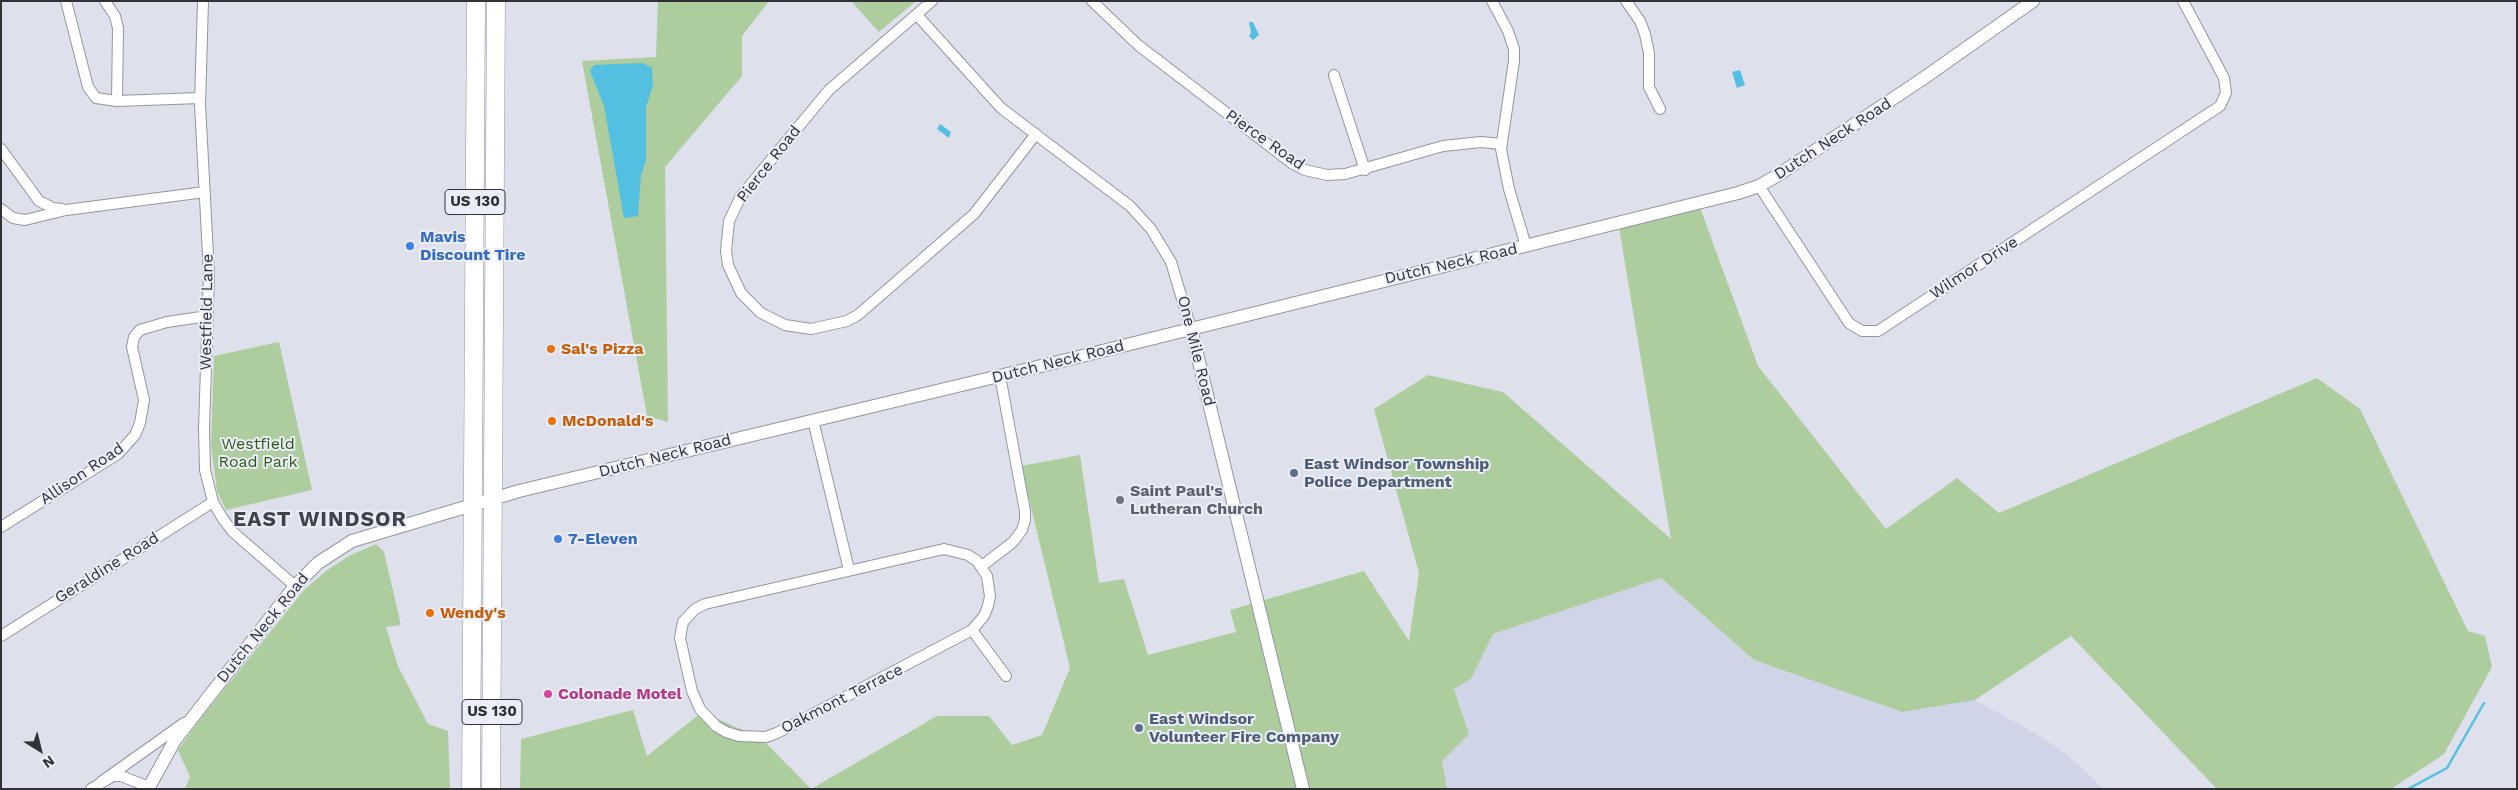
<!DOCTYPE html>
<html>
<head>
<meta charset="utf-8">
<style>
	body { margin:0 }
	#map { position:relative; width:2518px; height:790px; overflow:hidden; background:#dee1eb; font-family:"Work Sans",sans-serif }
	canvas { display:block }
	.frame { position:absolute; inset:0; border:2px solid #313236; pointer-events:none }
	.north { position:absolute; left:15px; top:725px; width:50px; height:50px; -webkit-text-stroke:4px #ebeef9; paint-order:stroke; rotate:144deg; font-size:14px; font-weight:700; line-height:20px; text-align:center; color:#313236 }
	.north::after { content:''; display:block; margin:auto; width:18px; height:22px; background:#313236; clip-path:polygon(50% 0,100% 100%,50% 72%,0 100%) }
</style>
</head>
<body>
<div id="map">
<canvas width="2518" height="790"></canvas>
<div class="frame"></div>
<div class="north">N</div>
</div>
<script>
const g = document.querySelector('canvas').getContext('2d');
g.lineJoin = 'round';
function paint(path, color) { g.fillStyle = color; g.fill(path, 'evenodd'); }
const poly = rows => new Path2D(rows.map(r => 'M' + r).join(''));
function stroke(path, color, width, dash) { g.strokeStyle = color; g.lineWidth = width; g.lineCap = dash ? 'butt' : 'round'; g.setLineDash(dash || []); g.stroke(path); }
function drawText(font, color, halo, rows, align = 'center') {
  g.font = font + ' "Work Sans",sans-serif'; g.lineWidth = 4; g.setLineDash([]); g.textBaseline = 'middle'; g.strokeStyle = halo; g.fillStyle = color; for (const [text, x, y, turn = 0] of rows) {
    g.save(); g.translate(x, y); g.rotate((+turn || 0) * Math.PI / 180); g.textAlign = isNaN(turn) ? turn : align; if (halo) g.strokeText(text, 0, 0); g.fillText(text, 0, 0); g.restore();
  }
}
paint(poly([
	[1661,578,1754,660,1902,712,1975,700,2045,739,2071,758,2104,789,1447,789,1442,761,1469,734,1454,689,1471,679,1493,634]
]), '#cfd4e6');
paint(poly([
	[658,1,769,1,742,36,742,76,665,167,668,422,647,416,582,61,656,57],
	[851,1,916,1,879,32],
	[1698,202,1758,366,1886,529,1957,478,1999,513,2317,378,2360,409,2468,631,2485,636,2492,667,2444,754,2391,789,2217,789,2071,636,1975,700,1902,712,1754,660,1661,578,1493,634,1471,679,1454,689,1469,734,1442,761,1447,789,811,789,937,716,989,716,1012,745,1042,735,1070,668,1021,466,1080,455,1099,583,1124,579,1148,655,1236,632,1230,610,1364,571,1409,641,1419,573,1374,409,1428,375,1503,392,1671,539,1618,221],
	[279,342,312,490,226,510,217,491,211,445,214,356],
	[376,544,384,552,401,625,386,627,398,666,428,724,448,731,450,789,185,789,190,777,178,750,197,723,304,590,326,571,349,556],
	[633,710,647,756,702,712,761,738,811,789,520,789,521,739]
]), '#adcd9e');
paint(poly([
	[1249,22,1253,22,1259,35,1253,40,1249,36,1251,33],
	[643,63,652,68,653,85,646,107,646,160,641,176,638,216,624,218,604,106,590,71,594,65],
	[1740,70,1745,85,1737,88,1732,72],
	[940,124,951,132,949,138,937,129]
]), '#53c0e2');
stroke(poly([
	[2408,789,2447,768,2484,703]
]), '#53c0e2', 2.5);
const minor = poly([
	[66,1,88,87,96,98,117,101,118,28,115,16,105,1],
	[203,1,200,104,209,274,204,429,205,470,213,502,223,519,233,532,295,586],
	[932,1,829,90,741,196,729,221,726,251,728,265,741,293,761,313,785,325,811,329,847,321,858,315,974,214,1036,134],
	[1092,1,1138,45,1293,164,1305,170,1327,175,1345,174,1443,146,1481,142,1502,144],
	[1492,1,1508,31,1514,49,1514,61,1501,149,1509,189,1526,246],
	[1626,1,1640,21,1645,34,1649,53,1649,87,1660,109],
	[917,15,1001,108,1130,206,1151,229,1171,262,1191,329],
	[1334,75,1365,170],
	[117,101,200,98],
	[1,149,39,201,53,208,62,209],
	[1759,186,1849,323,1862,331,1878,331,2220,106,2226,93,2224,78,2183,1],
	[1,209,13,218,25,220,66,210,205,192],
	[813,420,849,570],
	[1,527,118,454,135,435,140,423,144,400,132,347,134,337,140,330,167,322,208,316],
	[944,549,968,555,977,561,987,576,990,596,988,606,984,616,972,630,777,733,766,737,739,736,726,732,716,726,700,709,692,691,680,638,683,622,695,609,705,604,944,549],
	[982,566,1013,542,1022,530,1025,520,1025,511,1000,376],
	[972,630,1006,676],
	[1,636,213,502],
	[101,782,184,723],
	[91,789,113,776,121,776,149,787]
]);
const tertiary = poly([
	[1191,329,1303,789],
	[148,789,175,740,295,586,318,563,352,541,519,491,1066,360,1738,193,1759,186,1778,175,1921,80,2033,1]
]);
const trunk = poly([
	[471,789,476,1],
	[491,789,496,1]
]);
stroke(minor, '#9396a0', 12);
stroke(tertiary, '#9396a0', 14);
stroke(trunk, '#9396a0', 19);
stroke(minor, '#fff', 10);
stroke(tertiary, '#fff', 12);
stroke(trunk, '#fff', 18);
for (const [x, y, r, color] of [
	[410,246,5,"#3f7fe0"],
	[551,349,5,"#e8710a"],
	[552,421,5,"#e8710a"],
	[1294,473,5,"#5c6f8a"],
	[1120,500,5,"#6b7280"],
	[558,539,5,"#3f7fe0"],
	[430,613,5,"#e8710a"],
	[548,694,5,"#d1479c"],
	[1139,728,5,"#5c6f8a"]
]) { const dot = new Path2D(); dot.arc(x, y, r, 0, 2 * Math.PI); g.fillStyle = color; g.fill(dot); stroke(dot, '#ebeef9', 2); }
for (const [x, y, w] of [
	[475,202,60],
	[492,712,60]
]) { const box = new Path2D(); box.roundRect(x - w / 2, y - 12.5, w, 25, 4); g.fillStyle = '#ebeef9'; g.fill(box); stroke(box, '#313236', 1); }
drawText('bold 15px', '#313236', null, [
	["US 130",475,202],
	["US 130",492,712]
]);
drawText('16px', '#313236', '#ebeef9', [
	["Dutch Neck Road",1833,139,-33],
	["Pierce Road",1265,140,35],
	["Pierce Road",769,164,-52],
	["Dutch Neck Road",1451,264,-13],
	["Wilmor Drive",1974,268,-33],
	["Westfield Lane",207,312,-89],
	["One Mile Road",1196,351,76],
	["Dutch Neck Road",1058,362,-14],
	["Dutch Neck Road",665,456,-14],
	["Allison Road",82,474,-34],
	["Geraldine Road",107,568,-32],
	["Dutch Neck Road",263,628,-51],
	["Oakmont Terrace",842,699,-27]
]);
drawText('bold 16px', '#366cbe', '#ebeef9', [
	["Mavis",420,237],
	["Discount Tire",420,255],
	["7-Eleven",568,539]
], 'left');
drawText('bold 16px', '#c56008', '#ebeef9', [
	["Sal's Pizza",561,349],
	["McDonald's",562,421],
	["Wendy's",440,613]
], 'left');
drawText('16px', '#2f5b13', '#ebeef9', [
	["Westfield",258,444],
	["Road Park",258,462]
]);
drawText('bold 16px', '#4e5e75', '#ebeef9', [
	["East Windsor Township",1304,464],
	["Police Department",1304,482],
	["East Windsor",1149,719],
	["Volunteer Fire Company",1149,737]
], 'left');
drawText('bold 16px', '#5b616d', '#ebeef9', [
	["Saint Paul's",1130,491],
	["Lutheran Church",1130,509]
], 'left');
drawText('bold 16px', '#b23c85', '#ebeef9', [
	["Colonade Motel",558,694]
], 'left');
g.letterSpacing = '1px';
drawText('bold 21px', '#41434c', '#ebeef9', [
	["EAST WINDSOR",320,520]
]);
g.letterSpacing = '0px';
</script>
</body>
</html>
